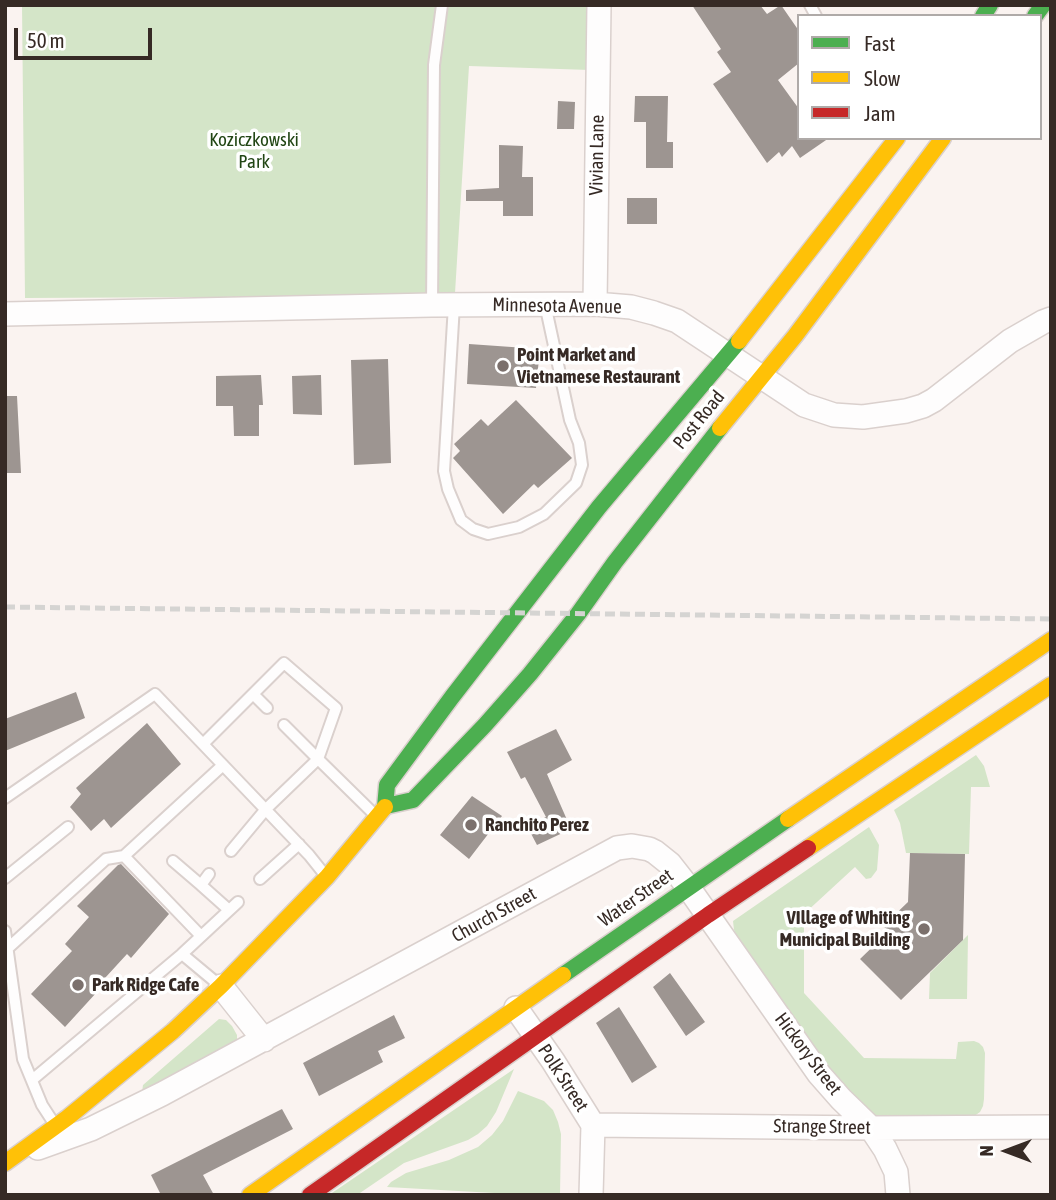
<!DOCTYPE html>
<html>
<head>
<meta charset="utf-8">
<style>
	body { margin:0 }
	#map { position:relative; width:1056px; height:1200px; overflow:hidden; background:#faf3f0; font-family:"Asap Condensed",sans-serif }
	canvas { display:block }
	.frame { position:absolute; inset:0; border:7px solid #362a25; pointer-events:none }
	.legend { position:absolute; left:797px; top:14px; width:245px; height:126px; box-sizing:border-box; background:#fff; border:2px solid #afaaa8; margin:0; padding:9px 12px; list-style:none; font-size:21px; color:#362a25 }
	.legend li { display:flex; align-items:center; gap:14px; height:35px }
	.legend b { width:35px; border:2px solid #afaaa8 }
	.north { position:absolute; left:972px; top:1116px; width:70px; height:70px; -webkit-text-stroke:5px #fff; paint-order:stroke; rotate:270deg; font-size:19px; font-weight:700; line-height:28px; text-align:center; color:#362a25 }
	.north::after { content:''; display:block; margin:auto; width:24px; height:32px; background:#362a25; clip-path:polygon(50% 0,100% 100%,50% 72%,0 100%) }
	.scale { position:absolute; left:14px; top:28px; width:138px; height:32px; box-sizing:border-box; border:4px solid #362a25; border-top:0; padding-left:9px; font-size:21px; line-height:24px; white-space:nowrap; color:#362a25; -webkit-text-stroke:5px #fff; paint-order:stroke }
</style>
</head>
<body>
<div id="map">
<canvas width="1056" height="1200"></canvas>
<div class="frame"></div>
<ul class="legend">
<li><b style="height:9px;background:#4caf50"></b>Fast</li>
<li><b style="height:9px;background:#ffc107"></b>Slow</li>
<li><b style="height:9px;background:#c62828"></b>Jam</li>
</ul>
<div class="north">N</div>
<div class="scale">50 m</div>
</div>
<script>
const g = document.querySelector('canvas').getContext('2d');
g.lineJoin = 'round';
function paint(path, color) { g.fillStyle = color; g.fill(path, 'evenodd'); }
const poly = rows => new Path2D(rows.map(r => 'M' + r).join(''));
function stroke(path, color, width, dash) { g.strokeStyle = color; g.lineWidth = width; g.lineCap = dash ? 'butt' : 'round'; g.setLineDash(dash || []); g.stroke(path); }
function drawText(font, color, halo, rows, align = 'center') {
  g.font = font + ' "Asap Condensed",sans-serif'; g.lineWidth = 7; g.setLineDash([]); g.textBaseline = 'middle'; g.strokeStyle = halo; g.fillStyle = color; for (const [text, x, y, turn = 0] of rows) {
    g.save(); g.translate(x, y); g.rotate((+turn || 0) * Math.PI / 180); g.textAlign = isNaN(turn) ? turn : align; if (halo) g.strokeText(text, 0, 0); g.fillText(text, 0, 0); g.restore();
  }
}
paint(poly([
	[22,5,591,5,590,70,469,66,455,293,410,296,25,298],
	[976,755,984,766,990,787,971,787,969,854,906,853,900,823,894,810],
	[869,827,879,845,877,870,871,878,866,879,855,867,804,914,804,993,864,1058,956,1059,958,1042,974,1041,979,1043,983,1047,985,1053,984,1099,983,1106,980,1112,970,1119,881,1120,866,1113,848,1096,740,942,734,930,733,921],
	[968,935,967,999,929,999,930,973],
	[219,1019,226,1020,232,1026,237,1035,237,1045,142,1092,143,1085],
	[514,1069,496,1112,487,1126,478,1134,468,1140,404,1163,357,1195,329,1195],
	[518,1091,544,1101,553,1110,558,1122,561,1134,560,1195,530,1195,387,1187,391,1182,406,1173,449,1160,478,1147,492,1135,503,1121]
]), '#d4e5c8');
paint(poly([
	[692,5,760,5,767,14,781,5,799,31,799,63,778,80,799,109,799,138,829,138,800,158,792,146,782,157,779,152,767,163,713,84,731,72,717,52,721,49],
	[635,96,668,96,667,142,673,142,673,168,646,168,646,122,634,122],
	[558,101,575,102,574,129,557,129],
	[499,145,523,146,522,177,533,177,533,216,503,216,503,201,466,201,466,190,499,188],
	[627,198,657,198,657,224,627,224],
	[469,344,540,349,536,388,467,384],
	[388,359,391,463,354,465,351,360],
	[261,375,263,405,259,405,259,436,234,436,233,406,216,406,216,376],
	[321,375,322,415,293,414,292,376],
	[5,396,17,396,21,473,5,473],
	[516,400,572,458,538,488,534,484,503,514,453,458,460,451,454,444,481,419,488,426],
	[76,692,85,718,5,751,5,719],
	[147,723,181,764,111,828,104,819,91,831,70,807,81,794,76,788],
	[556,729,572,760,547,774,571,829,537,845,527,826,546,817,525,777,521,779,507,752],
	[472,796,502,816,469,859,440,835],
	[910,853,965,854,963,940,901,1000,860,959,889,931,883,926,908,902],
	[121,864,169,914,131,958,127,954,105,978,107,981,65,1027,31,994,72,951,65,944,89,917,77,906,118,865],
	[670,973,705,1022,686,1036,653,987],
	[619,1007,657,1067,632,1083,596,1023],
	[394,1015,405,1038,378,1051,383,1062,319,1096,303,1063],
	[282,1109,293,1129,203,1175,214,1195,161,1195,151,1175]
]), '#9d9591');
const lane = poly([
	[810,5,816,16],
	[432,305,434,65,442,5],
	[454,305,444,471,448,489,461,520,473,529,488,534,519,527,544,514,576,483,582,465,579,443,570,420,545,304],
	[253,694,267,708],
	[203,744,284,663,336,708,318,759,284,725],
	[5,798,155,694,309,855,325,875],
	[231,851,266,809,318,759,375,815],
	[124,856,201,936],
	[173,861,201,885],
	[209,874,201,885,229,910],
	[5,878,68,827],
	[260,879,299,844],
	[5,931,23,1059,42,1105,55,1125],
	[7,949,106,859,124,856,223,765],
	[182,954,238,902],
	[32,1080,182,954,218,984]
]);
const street = poly([
	[595,304,599,5],
	[5,314,432,305,595,304,631,307,654,313,677,321,804,405,834,415,863,417,906,411,923,406,934,400,1010,341,1043,322,1051,319],
	[221,986,264,1040],
	[516,1008,553,1061,593,1125,591,1195],
	[593,1125,871,1128,1051,1127],
	[38,1148,91,1129,162,1094,617,848,632,846,649,849,655,852,670,864,688,887,819,1074,841,1099,871,1128,885,1149,896,1172,898,1195]
]);
const fast = poly([
	[983,16,990,5],
	[1035,16,1043,5],
	[386,806,413,800,485,725,530,674,578,614,615,562,720,428],
	[385,807,387,785,452,697,599,507,739,341],
	[563,975,788,819]
]);
const slow = poly([
	[739,341,897,138],
	[720,428,795,336,943,138],
	[788,819,1051,640],
	[808,848,1051,685],
	[5,1163,67,1118,173,1031,221,986,327,877,385,807],
	[250,1195,563,975]
]);
const jam = poly([
	[310,1195,708,915,808,848]
]);
stroke(lane, '#dad0cd', 14);
stroke(street, '#dad0cd', 26);
stroke(fast, '#dad0cd', 19);
stroke(slow, '#dad0cd', 19);
stroke(jam, '#dad0cd', 19);
stroke(lane, '#fefdfd', 10);
stroke(street, '#fefdfd', 23);
stroke(fast, '#4caf50', 16);
stroke(slow, '#ffc107', 16);
stroke(jam, '#c62828', 16);
stroke(poly([
	[5,607,1051,619]
]), '#d5d4d2', 5, [10, 5]);
for (const [x, y, r, color] of [
	[503,366,7,"#7b706c"],
	[471,825,7,"#7b706c"],
	[924,929,7,"#7b706c"],
	[78,985,7,"#7b706c"]
]) { const dot = new Path2D(); dot.arc(x, y, r, 0, 2 * Math.PI); g.fillStyle = color; g.fill(dot); stroke(dot, '#fff', 2.5); }
drawText('19px', '#224615', '#fff', [
	["Koziczkowski",254,140],
	["Park",254,162]
]);
drawText('19px', '#362a25', '#fff', [
	["Vivian Lane",597,155,-89],
	["Minnesota Avenue",557,306,1],
	["Post Road",699,420,-51],
	["Water Street",636,898,-35],
	["Church Street",494,915,-29],
	["Hickory Street",808,1054,53],
	["Polk Street",563,1078,57],
	["Strange Street",822,1127,1]
]);
drawText('bold 19px', '#362a25', '#fff', [
	["Point Market and",517,355],
	["Vietnamese Restaurant",517,377],
	["Ranchito Perez",485,825],
	["VIllage of Whiting",910,918,"right"],
	["Municipal Building",910,940,"right"],
	["Park Ridge Cafe",92,985]
], 'left');
</script>
</body>
</html>
